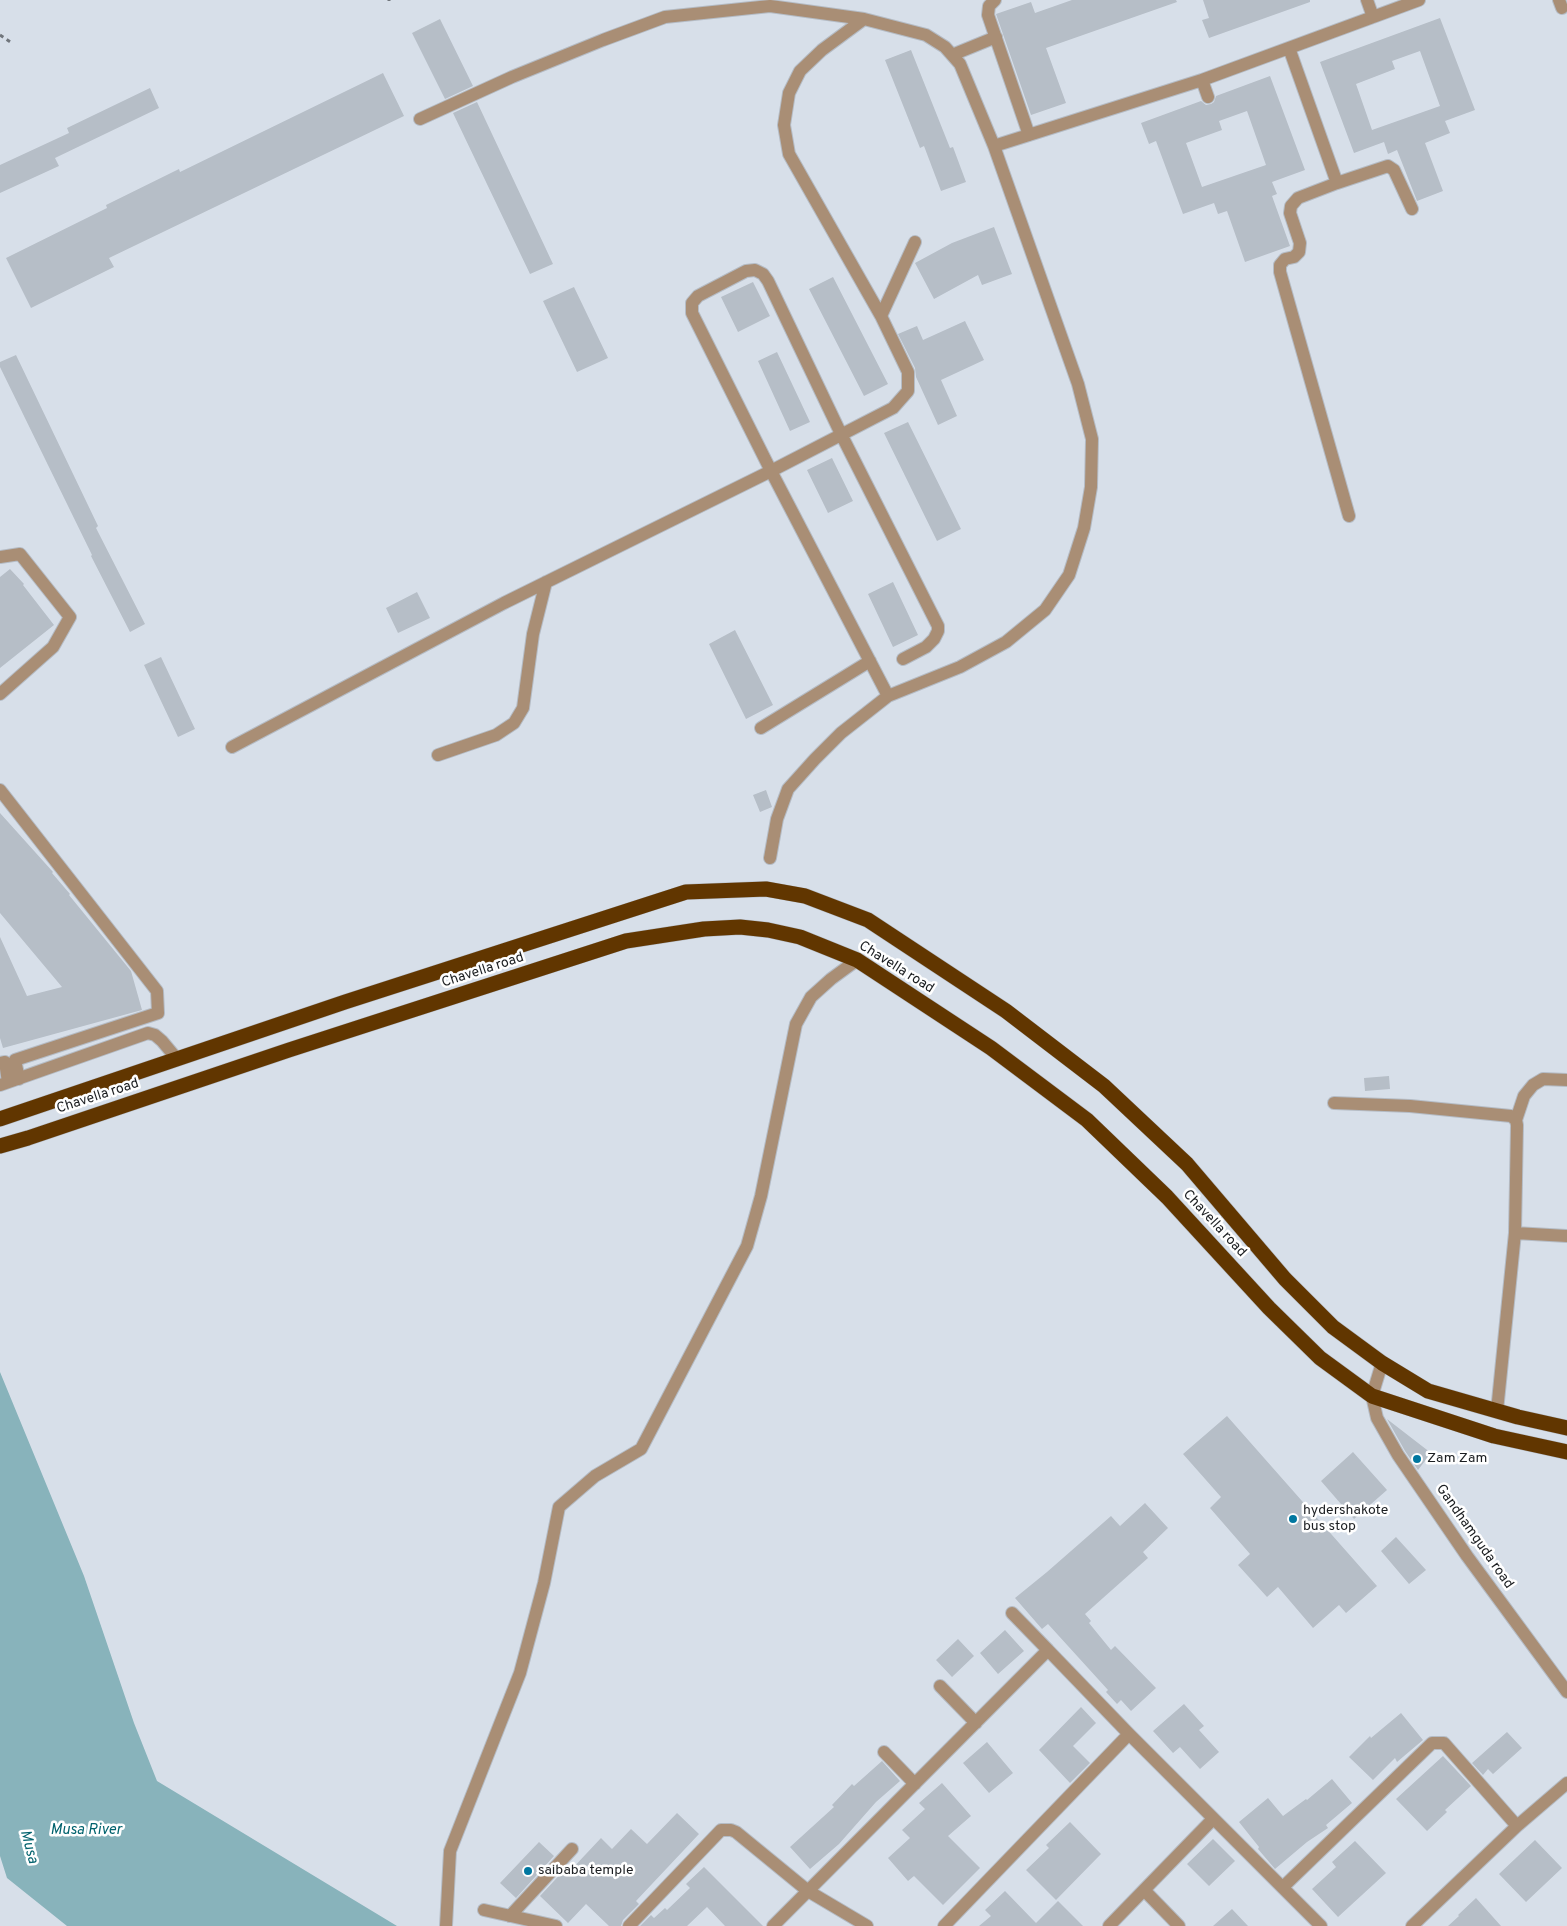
<!DOCTYPE html>
<html>
<head>
<meta charset="utf-8">
<style>
	body { margin:0 }
	canvas { display:block; background:#d7dfe9 }
</style>
</head>
<body>
<canvas width="1567" height="1926"></canvas>
<script>
const g = document.querySelector('canvas').getContext('2d');
g.lineJoin = 'round';
function paint(path, color) { g.fillStyle = color; g.fill(path, 'evenodd'); }
const poly = rows => new Path2D(rows.map(r => 'M' + r).join(''));
function stroke(path, color, width, dash) { g.strokeStyle = color; g.lineWidth = width; g.lineCap = dash ? 'butt' : 'round'; g.setLineDash(dash || []); g.stroke(path); }
function drawText(font, color, halo, rows, align = 'center') {
  g.font = font + ' Overpass,sans-serif'; g.lineWidth = 5; g.setLineDash([]); g.textBaseline = 'middle'; g.strokeStyle = halo; g.fillStyle = color; for (const [text, x, y, turn = 0] of rows) {
    g.save(); g.translate(x, y); g.rotate((+turn || 0) * Math.PI / 180); g.textAlign = isNaN(turn) ? turn : align; if (halo) g.strokeText(text, 0, 0); g.fillText(text, 0, 0); g.restore();
  }
}
paint(poly([
	[0,1372,84,1576,134,1723,157,1781,397,1926,67,1926,7,1878,0,1856]
]), '#88b3bb');
paint(poly([
	[1072,0,1176,0,1177,2,1046,48,1066,103,1031,115,996,14,1031,2,1035,13],
	[1203,0,1310,0,1310,2,1209,38,1202,20,1209,18],
	[1440,18,1475,110,1445,121,1450,133,1425,143,1443,191,1417,201,1397,150,1388,154,1384,142,1354,153,1320,62],
	[1420,51,1440,106,1372,130,1356,84,1395,69,1392,61],
	[440,19,473,86,445,99,412,33],
	[911,50,950,148,953,147,966,182,941,191,924,146,920,148,885,60],
	[383,73,404,116,109,258,114,267,31,308,6,258,107,208,106,205,179,169,180,172],
	[1270,76,1305,170,1272,182,1277,194,1272,196,1290,246,1245,262,1227,211,1218,214,1214,203,1183,214,1156,141,1149,144,1141,123,1201,101,1206,105,1211,104,1214,102,1216,96],
	[1247,111,1266,165,1202,187,1186,143,1222,130,1219,121],
	[150,88,159,108,55,158,59,166,0,193,0,165,69,133,67,128],
	[477,102,553,264,530,274,453,113],
	[994,227,1012,274,982,285,978,275,934,299,915,263,952,243],
	[833,277,888,384,864,396,809,289],
	[753,282,770,316,738,332,721,297],
	[574,287,608,358,577,372,543,301],
	[965,321,984,360,941,380,957,416,938,425,916,377,915,368,898,334,917,326,923,340],
	[777,352,810,422,790,431,758,361],
	[16,355,98,526,96,528,145,624,130,632,91,556,92,555,0,367,0,362],
	[908,422,961,529,937,541,884,433],
	[832,458,853,501,828,513,807,470],
	[10,569,24,584,23,585,54,625,0,668,0,577],
	[893,582,918,635,893,647,868,594],
	[417,592,430,618,398,633,386,608],
	[735,630,773,705,746,719,709,644],
	[161,657,195,729,178,737,144,665],
	[766,790,772,807,760,812,753,795],
	[0,813,53,872,52,873,70,894,69,895,131,971,142,1010,3,1048,0,1038,0,937,27,996,62,987,0,913],
	[1389,1076,1390,1089,1365,1091,1364,1078],
	[1227,1416,1377,1586,1346,1613,1339,1605,1313,1628,1278,1587,1267,1597,1238,1565,1250,1554,1210,1508,1221,1497,1183,1454],
	[1387,1419,1431,1453,1418,1470,1405,1451],
	[1353,1452,1387,1490,1354,1519,1321,1481],
	[1145,1503,1168,1528,1143,1552,1148,1558,1085,1614,1091,1621,1089,1623,1111,1650,1115,1646,1156,1688,1131,1711,1121,1700,1117,1704,1106,1692,1108,1690,1048,1624,1042,1629,1015,1598,1047,1572,1111,1516,1120,1526],
	[1396,1537,1426,1570,1409,1584,1381,1551],
	[1005,1630,1024,1651,998,1674,980,1653],
	[958,1639,974,1656,952,1677,936,1660],
	[1184,1704,1204,1726,1199,1730,1219,1752,1200,1769,1180,1747,1173,1753,1153,1731],
	[1081,1707,1096,1723,1073,1746,1090,1763,1070,1783,1039,1750],
	[1401,1713,1423,1740,1397,1762,1395,1758,1373,1780,1349,1757,1370,1736,1371,1738],
	[1507,1732,1522,1748,1493,1774,1488,1769,1483,1775,1472,1763],
	[987,1742,1013,1773,989,1793,963,1763],
	[1443,1756,1471,1786,1445,1810,1447,1812,1427,1831,1396,1799],
	[882,1761,900,1781,876,1802,839,1844,810,1869,790,1847,834,1807,832,1805,852,1784,854,1786],
	[1332,1779,1352,1803,1326,1825,1328,1828,1307,1842,1275,1869,1258,1849,1259,1847,1239,1822,1268,1798,1283,1816,1306,1799,1307,1800],
	[942,1783,971,1816,948,1836,980,1868,943,1905,914,1876,908,1881,888,1858,910,1838,902,1830,925,1809,919,1803],
	[677,1813,699,1834,636,1901,639,1904,623,1920,621,1926,609,1926,586,1904,568,1923,540,1896,566,1868,570,1871,601,1838,612,1849,631,1829,647,1844],
	[1070,1822,1101,1854,1056,1900,1026,1870,1049,1848,1046,1845],
	[1213,1839,1235,1861,1209,1886,1187,1864],
	[1535,1840,1562,1868,1526,1902,1499,1874],
	[1355,1841,1386,1873,1338,1917,1312,1889,1336,1867,1332,1862],
	[539,1842,554,1856,516,1898,500,1883],
	[704,1867,763,1926,725,1926,707,1907,687,1926,640,1926,651,1915,654,1918,665,1908,667,1910,690,1888,686,1884],
	[1005,1891,1036,1923,1058,1901,1083,1926,979,1926,991,1916,985,1910],
	[1476,1898,1501,1926,1448,1926,1459,1916,1458,1915],
	[1232,1909,1248,1926,1213,1926]
]), '#b6bec7');
const minor = poly([
	[995,0,989,6,988,15,1029,135],
	[1367,0,1373,17],
	[1559,0,1562,8],
	[864,19,822,50,800,71,789,93,784,125,789,154,881,316],
	[1289,48,1337,183],
	[952,55,996,37],
	[1202,80,1208,97],
	[420,119,512,77,603,40,665,17,770,6,864,19,926,35,945,47,960,64,994,146,1078,384,1092,439,1091,487,1084,528,1069,575,1045,610,1006,642,960,667,888,696,841,733,815,759,788,789,777,819,770,858],
	[994,146,1202,80,1419,0],
	[1349,516,1280,272,1280,265,1285,259,1294,257,1299,252,1300,243,1290,213,1291,206,1298,198,1337,183,1388,166,1394,170,1412,209],
	[0,557,20,554,70,617,53,647,0,694],
	[888,696,771,471,692,313,692,303,698,296,746,271,755,270,763,274,768,281,841,434,938,626,938,631,934,639,926,647,903,659],
	[761,728,870,661],
	[232,747,504,603,771,471,893,408,908,391,908,372,881,316,915,242],
	[438,755,496,735,514,723,523,708,533,634,546,582],
	[0,790,157,991,158,1013,15,1060,19,1079],
	[0,1063,5,1062,8,1082],
	[0,1085,148,1033,155,1035,162,1041,177,1059],
	[1334,1103,1410,1106,1511,1116,1516,1120,1517,1125,1515,1233,1497,1411],
	[1516,1120,1524,1096,1533,1085,1543,1079,1567,1080],
	[1515,1233,1567,1236],
	[1382,1363,1372,1396,1377,1418,1398,1455,1467,1556,1567,1692],
	[1012,1613,1048,1650],
	[940,1686,976,1723],
	[884,1752,915,1784],
	[1283,1887,1432,1743,1444,1743,1517,1826],
	[1144,1890,1179,1926],
	[484,1910,556,1926],
	[510,1916,572,1849],
	[446,1926,450,1851,520,1673,544,1583,559,1507,595,1476,641,1449,747,1246,761,1196,796,1024,811,997,831,979,857,960],
	[629,1926,721,1830,731,1830,736,1832,808,1891,867,1926],
	[773,1926,1048,1650,1129,1734,1321,1926],
	[944,1926,1129,1734],
	[1109,1926,1213,1819],
	[1412,1926,1517,1826,1567,1783]
]);
const highway = poly([
	[0,1119,345,1002,686,892,766,889,805,896,868,920,1006,1011,1104,1086,1187,1164,1285,1279,1333,1327,1382,1363,1428,1391,1518,1417,1567,1428],
	[0,1146,28,1138,289,1050,626,941,704,929,740,927,768,930,800,937,857,960,991,1048,1087,1120,1167,1197,1269,1308,1320,1358,1372,1396,1494,1436,1567,1452]
]);
stroke(minor, '#b5bcc5', 14);
stroke(highway, '#b5bcc5', 16);
stroke(poly([
	[389,1,389,0],
	[0,35,12,43]
]), '#71767c', 3, [4, 4]);
stroke(minor, '#a98e75', 12);
stroke(highway, '#613600', 15);
for (const [x, y, r, color] of [
	[1417,1459,5,"#0077a0"],
	[1293,1519,5,"#0077a0"],
	[528,1871,5,"#0077a0"]
]) { const dot = new Path2D(); dot.arc(x, y, r, 0, 2 * Math.PI); g.fillStyle = color; g.fill(dot); stroke(dot, '#fff', 2); }
drawText('14px', '#1b1e21', '#fff', [
	["Chavella road",896,968,32],
	["Chavella road",483,971,-18],
	["Chavella road",98,1097,-18],
	["Chavella road",1214,1224,47],
	["Gandhamguda road",1474,1537,55]
]);
drawText('14px', '#1b1e21', '#fff', [
	["Zam Zam",1427,1459],
	["hydershakote",1303,1511],
	["bus stop",1303,1527],
	["saibaba temple",538,1871]
], 'left');
drawText('italic 15px', '#01626d', '#fff', [
	["Musa River",86,1831],
	["Musa",28,1847,75]
]);
</script>
</body>
</html>
